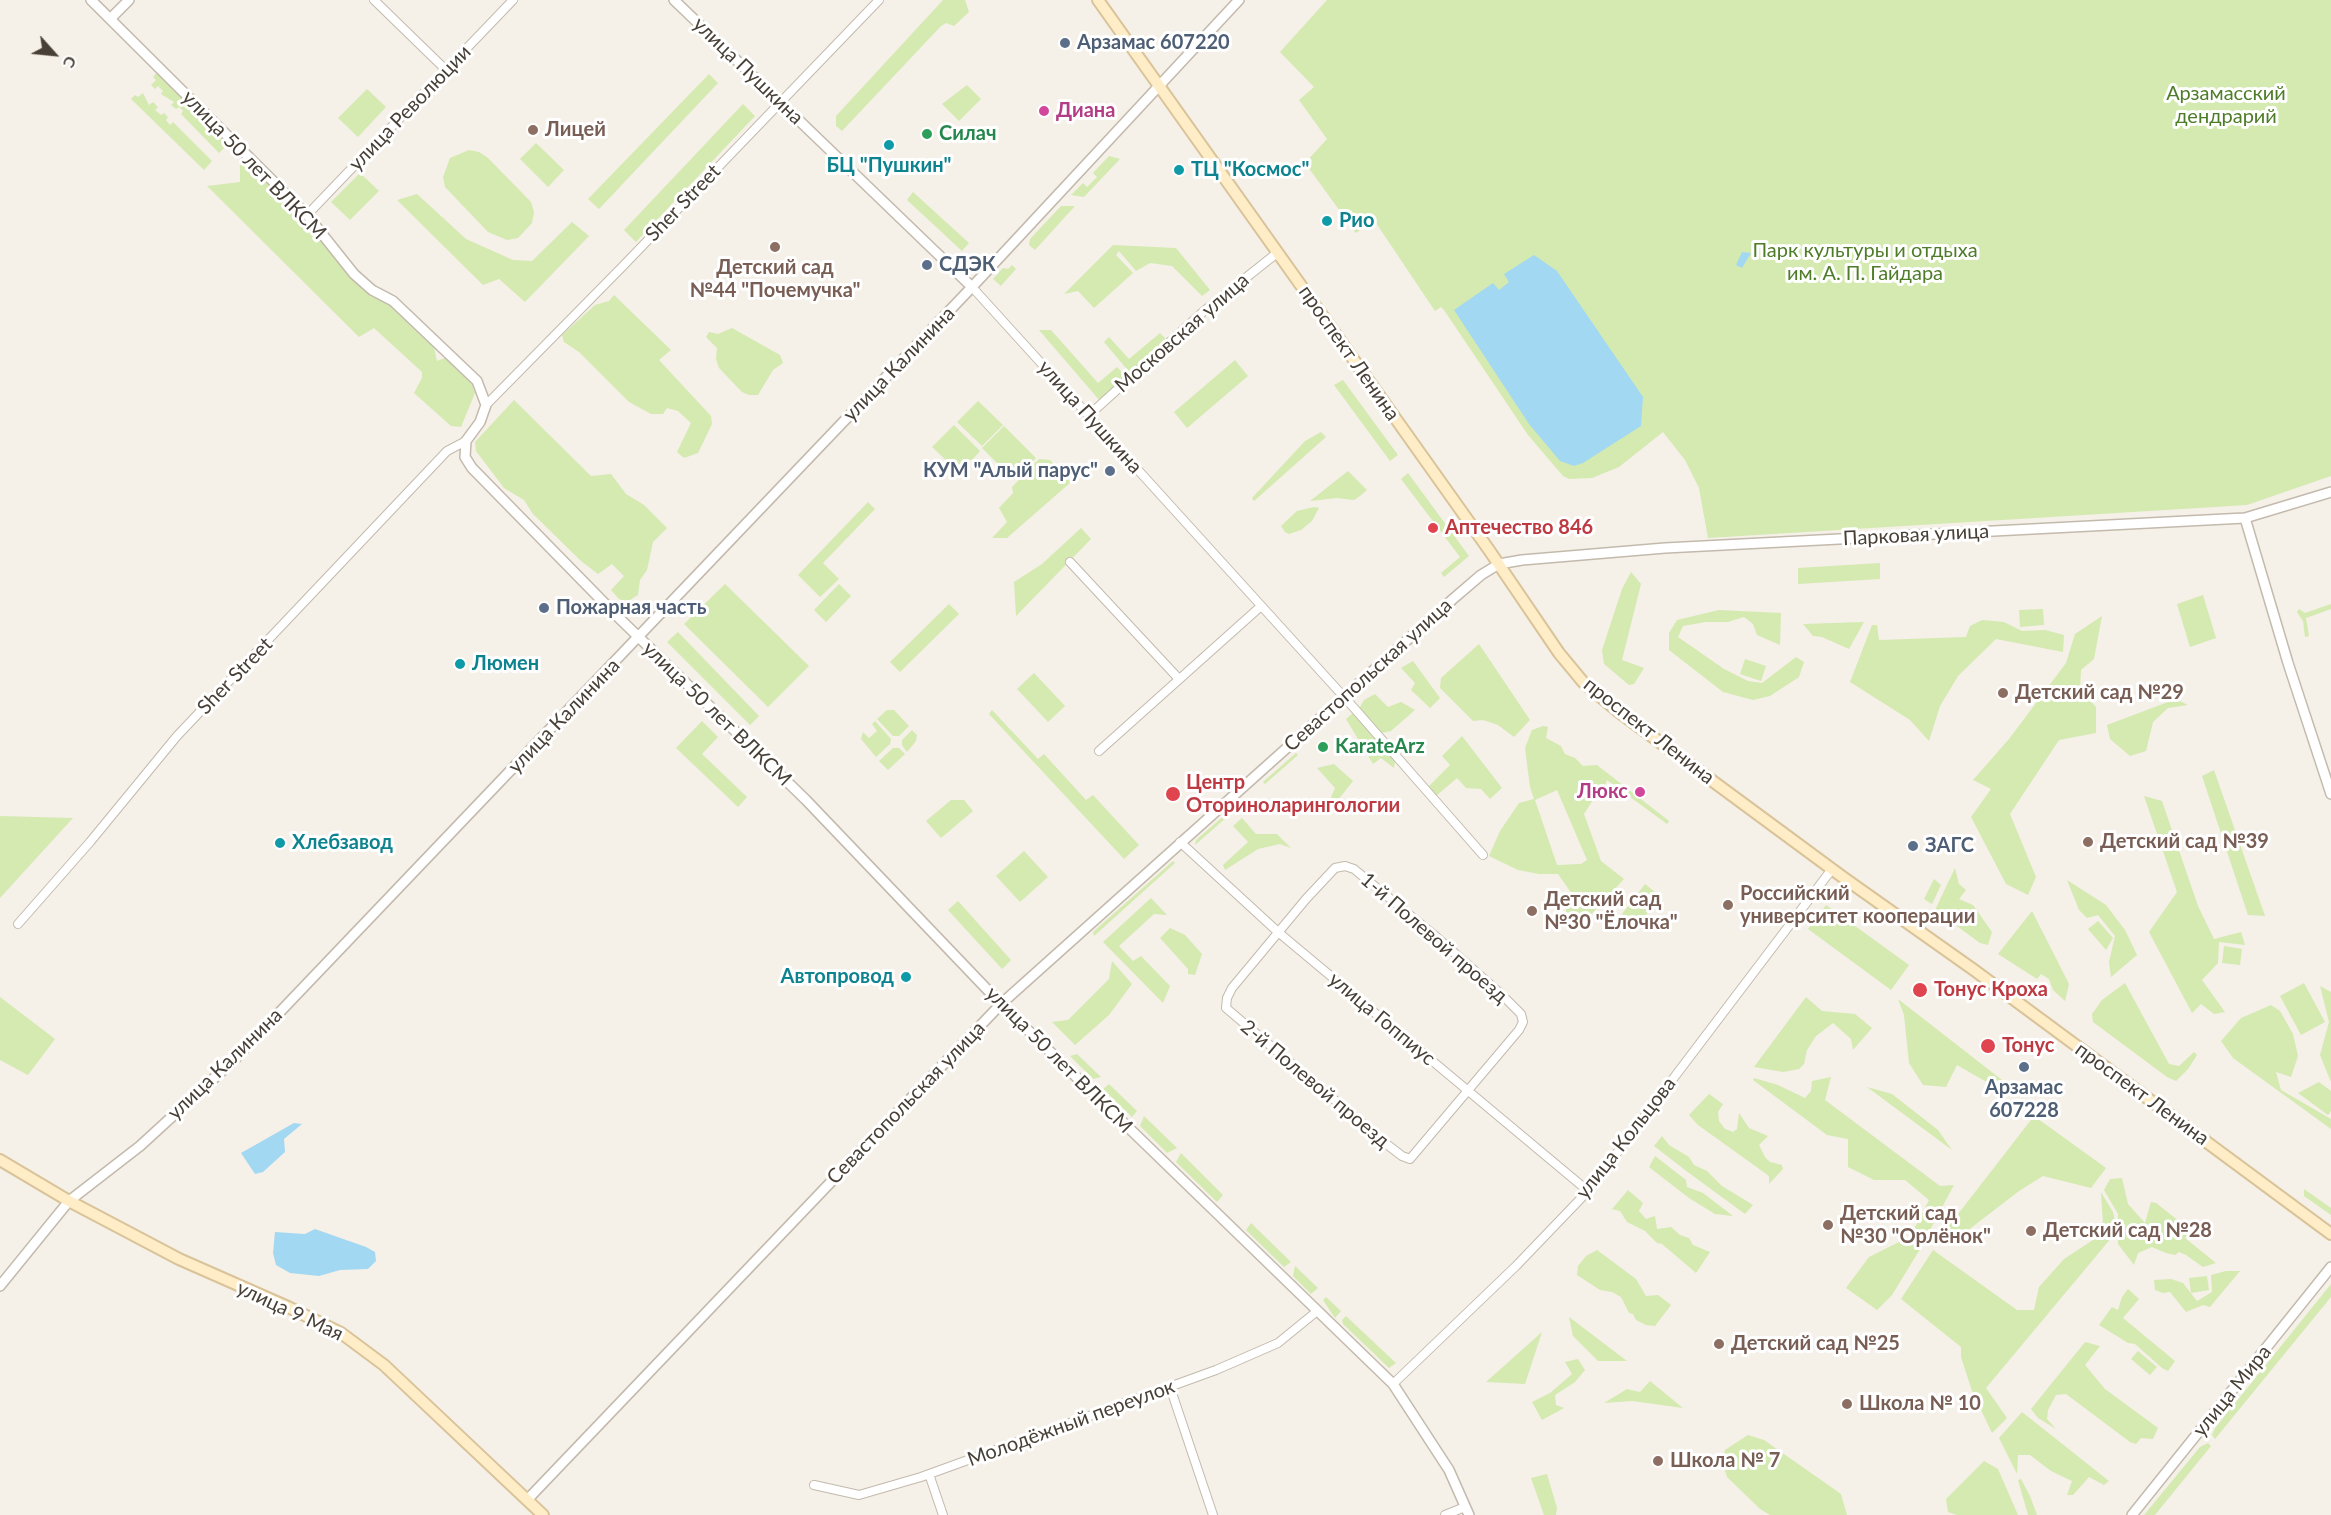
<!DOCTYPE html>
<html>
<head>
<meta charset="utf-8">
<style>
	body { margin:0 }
	#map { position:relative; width:2331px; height:1515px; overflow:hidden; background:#f5f0e8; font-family:Lato,sans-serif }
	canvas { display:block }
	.north { position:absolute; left:24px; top:24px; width:60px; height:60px; -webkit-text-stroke:4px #fff; paint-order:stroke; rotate:117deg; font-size:16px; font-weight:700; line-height:24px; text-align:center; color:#484037 }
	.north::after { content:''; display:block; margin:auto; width:21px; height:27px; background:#484037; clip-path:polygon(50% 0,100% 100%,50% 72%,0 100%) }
</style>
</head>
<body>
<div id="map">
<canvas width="2331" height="1515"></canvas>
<div class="north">С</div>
</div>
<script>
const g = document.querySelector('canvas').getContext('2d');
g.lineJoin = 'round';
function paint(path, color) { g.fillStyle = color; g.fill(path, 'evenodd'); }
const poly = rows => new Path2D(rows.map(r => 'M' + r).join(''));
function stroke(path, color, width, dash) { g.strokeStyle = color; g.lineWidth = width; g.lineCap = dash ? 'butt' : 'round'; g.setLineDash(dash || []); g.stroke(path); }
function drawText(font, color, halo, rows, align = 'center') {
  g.font = font + ' Lato,sans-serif'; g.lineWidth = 6; g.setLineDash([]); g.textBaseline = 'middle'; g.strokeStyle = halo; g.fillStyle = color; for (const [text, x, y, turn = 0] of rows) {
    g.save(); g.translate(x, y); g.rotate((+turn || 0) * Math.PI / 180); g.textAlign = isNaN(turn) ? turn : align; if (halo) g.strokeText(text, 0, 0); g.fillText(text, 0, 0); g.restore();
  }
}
paint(poly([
	[943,0,965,0,969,12,954,26,946,23,941,26,842,131,836,126,836,116],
	[1327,0,2331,0,2331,476,2247,505,1708,538,1699,488,1685,460,1663,432,1619,467,1592,478,1569,479,1563,476,1528,435,1444,310,1441,307,1435,311,1374,220,1356,233,1305,163,1327,139,1299,100,1314,87,1280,52],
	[157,72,229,143,219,153,181,114,183,111,179,107,176,109,171,105,174,102,161,94,163,91,158,86,155,89,151,85,156,80,153,77],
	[709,74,718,83,599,209,588,199],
	[967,85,981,99,959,121,942,104],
	[367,89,386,107,358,137,338,118],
	[143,93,149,105,153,102,158,107,155,110,161,115,164,113,168,117,166,120,170,125,173,122,212,161,204,170,131,99,135,95,138,97],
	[743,104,755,116,636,242,624,230],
	[536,143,564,170,548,187,520,159],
	[469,150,479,152,488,158,531,202,534,212,532,223,518,238,507,240,488,232,445,187,443,177,450,158],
	[1109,156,1120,159,1084,197,1071,195,1083,183,1087,187,1097,177,1093,173],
	[246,160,304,217,371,294,388,304,434,348,437,361,445,358,472,384,475,393,461,427,451,426,414,393,422,378,422,372,374,328,359,337,207,186,240,182,240,161],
	[360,173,379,191,350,220,331,202],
	[913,192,969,243,962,251,907,200],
	[417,194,466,239,513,260,532,261,572,222,589,236,525,302,499,279,483,285,397,200],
	[1061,206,1075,206,1035,250,1029,245,1030,239],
	[1113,245,1176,248,1210,290,1202,296,1172,266,1150,263,1136,271,1119,251,1116,255,1133,273,1094,308,1078,291,1064,294],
	[1012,265,1016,269,1001,286,993,279,1003,268,1008,269],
	[614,295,671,350,659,360,711,416,712,424,698,453,684,458,677,452,691,423,678,411,667,408,663,414,651,414,629,402,579,352,564,342,562,335,595,305,609,301],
	[732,328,780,355,783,363,773,370,758,395,749,395,742,392,719,368,716,359,717,348,706,337,709,332,718,334],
	[1039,330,1051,330,1098,383,1117,367,1127,377,1100,401],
	[1160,333,1167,340,1130,373,1104,342,1109,337,1129,359],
	[1235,360,1248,376,1187,428,1174,412],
	[1343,380,1398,455,1390,461,1334,385],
	[514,400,591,476,611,474,626,494,644,505,667,528,653,542,647,570,640,580,638,595,627,602,619,599,611,590,624,576,612,564,598,574,581,561,533,514,524,500,504,488,476,451,475,442],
	[978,401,1003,425,982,446,957,422],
	[954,425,980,451,973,459,953,467,932,447],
	[1004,426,1036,458,1014,480,982,448],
	[1321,432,1326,437,1254,501,1252,498,1305,441],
	[1039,459,1050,460,1071,482,1007,538,992,538,1007,522,999,508,1013,493,1012,487],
	[1348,471,1367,490,1360,496,1354,500,1337,498,1310,501],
	[1408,473,1469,556,1444,577,1441,573,1460,557,1401,479],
	[868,502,875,509,823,563,839,579,820,597,798,575],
	[1314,507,1319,508,1312,521,1301,530,1289,534,1285,532,1281,526,1297,511],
	[1081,528,1091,539,1016,616,1014,582,1042,564],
	[1880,563,1880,579,1798,584,1798,568],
	[1631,572,1641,584,1622,660,1644,668,1634,684,1629,685,1604,664,1602,650,1622,589],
	[725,584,809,666,768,707,684,624],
	[839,584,851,596,826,622,814,610],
	[2203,595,2216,638,2190,647,2177,604],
	[949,604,959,614,900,672,890,662],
	[2331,604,2331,609,2306,618,2309,636,2305,637,2303,621,2297,612,2299,609,2305,613],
	[2043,609,2044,625,2020,627,2019,610],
	[1719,610,1781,613,1780,645,1757,635,1753,624,1744,617,1728,622,1706,622,1683,626,1678,637,1724,669,1748,681,1762,683,1796,657,1804,662,1799,677,1770,696,1753,700,1723,692,1669,650,1669,633,1677,620],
	[2102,616,2094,659,2081,670,2080,690,2096,707,2096,733,2059,740,2010,814,2036,877,2028,895,2006,884,1971,817,1991,789,1973,780,2009,739,2066,663,2075,634],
	[1982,620,2004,622,2022,631,2045,630,2064,635,2063,652,1996,639,1958,676,1940,706,1929,741,1910,720,1850,682,1872,625,1877,625,1879,640,1966,637,1970,626],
	[1864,622,1849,649,1822,637,1813,636,1803,624],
	[678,632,759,716,750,725,667,642],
	[1479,644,1530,720,1514,737,1498,725,1483,720,1473,721,1440,688,1441,678],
	[1745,659,1766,666,1761,681,1740,674],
	[1413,661,1440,698,1430,708,1411,690,1415,683,1401,668],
	[1034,673,1065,706,1048,722,1017,689],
	[1375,694,1388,707,1401,702,1415,710,1391,731,1381,733,1359,709,1364,700],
	[2176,699,2188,705,2168,708,2153,722,2146,751,2130,756,2110,739,2107,725],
	[887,710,894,710,909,726,899,736,893,736,877,719],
	[992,710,1038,759,1044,754,1086,800,1093,795,1139,845,1124,859,989,714],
	[1354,712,1395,760,1394,768,1381,758,1373,764,1346,719],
	[702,721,718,737,702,754,747,797,738,807,676,748],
	[875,721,891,739,890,744,876,757,861,739,863,732,869,738,877,731,872,724],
	[1543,726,1548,727,1546,738,1561,746,1565,754,1575,758,1583,766,1597,765,1669,821,1667,824,1607,780,1604,788,1600,789,1584,814,1601,861,1624,879,1576,931,1566,920,1566,906,1570,891,1558,874,1539,874,1518,870,1489,856,1500,831,1519,803,1534,799,1530,787,1525,748,1532,730],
	[1557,790,1587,860,1581,864,1557,865,1535,800],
	[912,730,917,735,916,741,907,752,902,745,902,740],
	[1462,736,1502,788,1490,799,1481,789,1466,788,1457,778,1436,796,1428,787,1450,765,1442,756],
	[893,748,899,748,905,754,888,770,879,761],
	[1296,753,1298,755,1265,784,1263,782],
	[1334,764,1353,781,1334,805,1329,802,1335,788,1317,768],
	[2214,770,2265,916,2248,915,2202,776],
	[2144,796,2162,801,2198,906,2214,939,2241,932,2245,945,2219,942,2218,963,2202,980,2225,1012,2214,1014,2201,1004,2192,1013,2149,932,2177,892],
	[951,800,964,800,973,811,941,838,926,821],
	[1241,801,1244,802,1195,845,1196,840],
	[0,816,73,818,0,898],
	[1242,818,1256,834,1277,834,1291,848,1280,844,1258,849,1225,870,1223,865,1248,842,1233,826],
	[1024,851,1048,877,1020,902,996,876],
	[1173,861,1175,863,1094,936,1093,932],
	[1955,868,1959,884,1966,890,1959,899,1973,905,1992,932,1988,945,1980,943,1935,910],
	[1934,879,1941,885,1932,904,1924,899],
	[2067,880,2106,905,2125,930,2137,955,2111,977,2109,962,2115,936,2098,915,2087,918,2079,910],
	[1645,884,1661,897,1637,926,1622,914],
	[1151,898,1167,915,1154,914,1119,946,1133,961,1141,956,1170,986,1163,1003,1103,942],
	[958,901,1011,960,1002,969,948,910],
	[1826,905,1909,965,1891,990,1808,929],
	[2032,911,2069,984,2065,1001,2053,990,2049,979,2041,974,2037,979,1998,954],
	[2098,921,2113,938,2106,950,2088,929],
	[1170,928,1185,935,1202,954,1195,975,1188,974,1188,969,1160,938],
	[2224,946,2242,949,2240,965,2222,963],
	[1112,961,1132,984,1109,1015,1075,1045,1052,1022,1068,1020,1109,979],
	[2125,983,2169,1064,2179,1066,2194,1052,2197,1055,2188,1069,2176,1081,2167,1077,2093,1022,2092,1014,2102,1000],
	[2304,983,2325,1022,2301,1035,2280,996],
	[2320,986,2331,992,2331,1082,2320,1055,2329,1022],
	[0,997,55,1039,28,1075,0,1060],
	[1806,997,1822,1011,1855,1014,1872,1028,1853,1050,1851,1039,1833,1023,1816,1036,1807,1050,1804,1064,1799,1069,1783,1072,1754,1067],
	[1898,999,2002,1080,1990,1084,1957,1065,1946,1087,1923,1085,1909,1063,1904,1015],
	[2271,1005,2280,1011,2293,1034,2298,1056,2291,1077,2276,1072,2281,1090,2331,1119,2331,1129,2233,1058,2221,1041,2241,1018],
	[1077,1054,1101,1077,1093,1079,1070,1056],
	[1831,1077,1825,1100,1940,1186,1954,1185,1925,1239,1913,1231,1929,1200,1905,1180,1874,1180,1848,1167,1848,1139,1827,1135,1753,1080,1754,1078,1778,1085,1805,1098,1811,1091,1812,1081],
	[2319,1082,2331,1091,2331,1111,2328,1115,2298,1093],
	[1109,1084,1137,1111,1132,1117,1103,1089],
	[1867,1087,1892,1094,1938,1130,1952,1150],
	[1709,1094,1723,1104,1718,1112,1719,1121,1725,1129,1733,1132,1737,1129,1739,1113,1749,1128,1768,1136,1759,1145,1765,1157,1770,1162,1782,1165,1783,1169,1769,1184,1769,1176,1698,1125,1689,1115],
	[1144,1116,1177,1148,1167,1153,1140,1126],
	[2034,1116,2106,1168,2091,1188,2043,1176,2019,1191,1954,1241,1941,1236],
	[1662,1136,1669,1145,1689,1157,1694,1165,1707,1171,1722,1186,1753,1205,1745,1214,1689,1173,1654,1146],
	[1181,1153,1223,1195,1217,1202,1176,1162],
	[1655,1156,1686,1180,1687,1187,1703,1193,1733,1216,1715,1214,1689,1198,1649,1167],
	[2122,1178,2128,1204,2145,1223,2151,1202,2156,1203,2193,1232,2185,1238,2216,1263,2203,1267,2186,1255,2179,1252,2175,1255,2166,1253,2152,1247,2138,1253,2134,1265,2118,1244,2118,1214,2104,1190,2110,1179],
	[2304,1189,2331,1208,2331,1215,2304,1196],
	[1628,1190,1643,1203,1639,1211,1646,1219,1655,1216,1657,1229,1671,1227,1680,1235,1689,1238,1693,1245,1710,1252,1696,1273,1662,1244,1657,1243,1645,1231,1627,1222,1620,1211,1612,1209],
	[2101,1192,2113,1212,2117,1231,1986,1388,2007,1418,1992,1433,1972,1391,1961,1357,1961,1347,1901,1299,1933,1250,2017,1310,2034,1310,2039,1287,2064,1259,2096,1238,2103,1225],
	[1251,1223,1291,1262,1284,1267,1246,1230],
	[1913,1239,1922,1246,1892,1295,1877,1310,1846,1288,1869,1257,1901,1241],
	[1597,1250,1636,1279,1646,1296,1658,1295,1671,1305,1655,1326,1646,1325,1636,1320,1633,1314,1629,1313,1621,1297,1612,1292,1600,1290,1577,1275,1578,1266,1586,1256],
	[1295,1266,1318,1288,1311,1294,1293,1276],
	[2226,1271,2240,1271,2210,1307,2203,1305,2186,1312,2170,1292,2163,1293,2155,1290,2154,1280,2171,1279,2183,1283,2197,1301,2212,1292,2211,1275],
	[2207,1276,2209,1290,2191,1293,2189,1278],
	[2331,1284,2331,1297,2215,1439,2212,1435,2215,1428],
	[2128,1289,2139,1299,2123,1318,2175,1361,2168,1371,2162,1368,2135,1344,2128,1343,2099,1325,2112,1307,2118,1310,2122,1297],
	[1326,1297,1341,1311,1335,1318,1323,1300],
	[1346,1316,1396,1363,1389,1368,1343,1324,1342,1320],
	[1569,1317,1627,1361,1598,1361,1573,1336],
	[1542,1332,1525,1384,1486,1382],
	[2085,1342,2100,1346,2085,1365,2105,1389,2158,1428,2153,1439,2141,1438,2136,1444,2130,1442,2066,1394,2056,1395,2048,1410,2047,1419,2056,1429,2038,1418,2031,1409],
	[2138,1351,2157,1367,2150,1375,2131,1359],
	[1578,1359,1585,1370,1575,1382,1555,1395,1556,1405,1564,1408,1542,1420,1532,1402,1550,1393,1572,1374,1565,1362],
	[1650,1381,1683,1408,1632,1401,1604,1403,1627,1389,1640,1392],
	[2022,1412,2109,1481,2104,1485,2089,1477,2073,1495,2067,1495,2072,1481,2051,1471,2030,1455,2018,1455,2017,1474,1999,1438],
	[1748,1435,1764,1440,1841,1494,1847,1515,1770,1515,1760,1509,1727,1477,1722,1461,1725,1450],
	[2208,1443,2211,1446,2155,1515,2144,1515,2200,1447],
	[1984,1461,1998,1469,2018,1515,1957,1515,1948,1512,1946,1499],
	[1547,1474,1557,1508,1556,1515,1544,1515,1531,1478],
	[2021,1479,2030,1496,2037,1515,2028,1515,2018,1480]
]), '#d4eab0');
paint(poly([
	[1742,252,1751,253,1742,268,1736,265],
	[1534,255,1557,271,1643,397,1641,426,1583,463,1574,466,1560,461,1529,424,1454,310,1493,283,1499,290,1509,282,1504,274],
	[294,1123,302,1124,284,1139,285,1152,263,1172,255,1174,241,1153],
	[315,1229,366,1247,375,1252,376,1261,368,1269,340,1270,319,1276,290,1273,276,1265,273,1253,275,1232,305,1234]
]), '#a3d8f2');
const minor = poly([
	[374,0,446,70],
	[307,215,513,0],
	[972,287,1354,708,1483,855],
	[486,405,623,266,879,0],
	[1088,416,1204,311,1277,253],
	[1070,562,1179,679],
	[1099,751,1260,607],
	[1180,842,1278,932,1588,1191],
	[1345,866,1354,869,1433,934,1501,994,1521,1014,1523,1022,1519,1030,1410,1159,1402,1156,1389,1146,1226,1008,1227,998,1232,988,1306,899,1335,868,1345,866],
	[18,924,90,842,177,736,447,451,466,441],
	[1393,1384,1516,1266,1588,1191,1832,869],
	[1170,1387,1213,1515],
	[929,1474,943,1515],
	[814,1485,859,1495,921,1477,1216,1370,1278,1343,1316,1312],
	[1445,1515,1465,1507]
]);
const tertiary = poly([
	[91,0,307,215,354,274,372,290,393,301,477,381,486,405,480,422,466,441,465,457,472,468,618,617,806,800,1001,1004,1393,1384,1449,1470,1469,1515],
	[674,0,972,287],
	[110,19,129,0],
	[2245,518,2288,663,2331,794],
	[0,1286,69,1201,140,1146,235,1059,972,287,1239,0],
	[527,1500,1001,1004,1453,599,1481,575,1499,564,1522,560,1665,548,2245,518,2331,492],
	[2132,1515,2331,1267]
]);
const secondary = poly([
	[1098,0,1489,550,1559,653,1583,682,1619,712,1844,878,1974,970,2331,1234],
	[0,1160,69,1201,179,1259,288,1307,341,1333,384,1365,543,1515]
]);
stroke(minor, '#c3baad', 10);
stroke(tertiary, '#c3baad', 12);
stroke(secondary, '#d9c399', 14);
stroke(minor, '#fff', 8);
stroke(tertiary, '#fff', 9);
stroke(secondary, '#ffedc8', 10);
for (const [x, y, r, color] of [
	[1065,43,6,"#5c6f8a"],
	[1044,111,6,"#d1479c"],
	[533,130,6,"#8d6e63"],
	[927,134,6,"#2e9e5b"],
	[889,145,6,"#0f9aa8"],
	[1179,170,6,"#0f9aa8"],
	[1327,221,6,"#0f9aa8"],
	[775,247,6,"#8d6e63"],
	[927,265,6,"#5c6f8a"],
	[1110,471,6,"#5c6f8a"],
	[1433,528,6,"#e0444e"],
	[544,608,6,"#5c6f8a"],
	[460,664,6,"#0f9aa8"],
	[2003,693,6,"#8d6e63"],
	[1323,747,6,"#2e9e5b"],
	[1640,792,6,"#d1479c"],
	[1173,794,8,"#e0444e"],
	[2088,842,6,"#8d6e63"],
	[280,843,6,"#0f9aa8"],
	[1913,846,6,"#5c6f8a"],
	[1728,905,6,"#8d6e63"],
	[1532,911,6,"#8d6e63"],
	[906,977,6,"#0f9aa8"],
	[1920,990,8,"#e0444e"],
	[1988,1046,8,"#e0444e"],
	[2024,1067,6,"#5c6f8a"],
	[1828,1225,6,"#8d6e63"],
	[2031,1231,6,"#8d6e63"],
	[1719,1344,6,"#8d6e63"],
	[1847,1404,6,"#8d6e63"],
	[1658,1461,6,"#8d6e63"]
]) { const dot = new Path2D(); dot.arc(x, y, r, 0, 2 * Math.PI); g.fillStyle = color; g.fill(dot); stroke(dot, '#fff', 2); }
drawText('bold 20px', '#4e5e75', '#fff', [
	["Арзамас 607220",1077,43],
	["СДЭК",939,265],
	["КУМ \"Алый парус\"",1098,471,"right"],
	["Пожарная часть",556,608],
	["ЗАГС",1925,846],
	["Арзамас",2024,1088,"center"],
	["607228",2024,1111,"center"]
], 'left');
drawText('20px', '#484037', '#fff', [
	["улица Пушкина",748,71,44],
	["улица Революции",410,108,-46],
	["улица 50 лет ВЛКСМ",254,165,46],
	["Sher Street",683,203,-46],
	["Московская улица",1182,333,-41],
	["проспект Ленина",1349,353,55],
	["улица Калинина",899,364,-46],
	["улица Пушкина",1090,417,48],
	["Парковая улица",1916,535,-3],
	["Севастопольская улица",1368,675,-42],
	["Sher Street",235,676,-46],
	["улица 50 лет ВЛКСМ",717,714,44],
	["улица Калинина",564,716,-46],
	["проспект Ленина",1649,731,38],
	["1-й Полевой проезд",1434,938,41],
	["улица Гоппиус",1382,1019,40],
	["улица 50 лет ВЛКСМ",1059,1060,45],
	["улица Калинина",225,1064,-44],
	["2-й Полевой проезд",1315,1084,40],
	["проспект Ленина",2142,1094,36],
	["Севастопольская улица",906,1103,-46],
	["улица Кольцова",1626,1138,-52],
	["улица 9 Мая",290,1311,25],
	["улица Мира",2232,1391,-51],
	["Молодёжный переулок",1071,1423,-20]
]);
drawText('20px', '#4e7c28', '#fff', [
	["Арзамасский",2226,94],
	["дендрарий",2226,117],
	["Парк культуры и отдыха",1865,251],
	["им. А. П. Гайдара",1865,274]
]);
drawText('bold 20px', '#b23c85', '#fff', [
	["Диана",1056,111],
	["Люкс",1628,792,"right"]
], 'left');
drawText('bold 20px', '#785e54', '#fff', [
	["Лицей",545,130],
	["Детский сад",775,268,"center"],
	["№44 \"Почемучка\"",775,291,"center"],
	["Детский сад №29",2015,693],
	["Детский сад №39",2100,842],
	["Российский",1740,894],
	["университет кооперации",1740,917],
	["Детский сад",1544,900],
	["№30 \"Ёлочка\"",1544,923],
	["Детский сад",1840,1214],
	["№30 \"Орлёнок\"",1840,1237],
	["Детский сад №28",2043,1231],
	["Детский сад №25",1731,1344],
	["Школа № 10",1859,1404],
	["Школа № 7",1670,1461]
], 'left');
drawText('bold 20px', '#27864d', '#fff', [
	["Силач",939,134],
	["KarateArz",1335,747]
], 'left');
drawText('bold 20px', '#0d838f', '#fff', [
	["БЦ \"Пушкин\"",889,166,"center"],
	["ТЦ \"Космос\"",1191,170],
	["Рио",1339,221],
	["Люмен",472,664],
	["Хлебзавод",292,843],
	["Автопровод",894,977,"right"]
], 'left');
drawText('bold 20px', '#be3a42', '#fff', [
	["Аптечество 846",1445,528],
	["Центр",1186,783],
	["Оториноларингологии",1186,806],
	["Тонус Кроха",1934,990],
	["Тонус",2002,1046]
], 'left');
</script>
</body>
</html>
